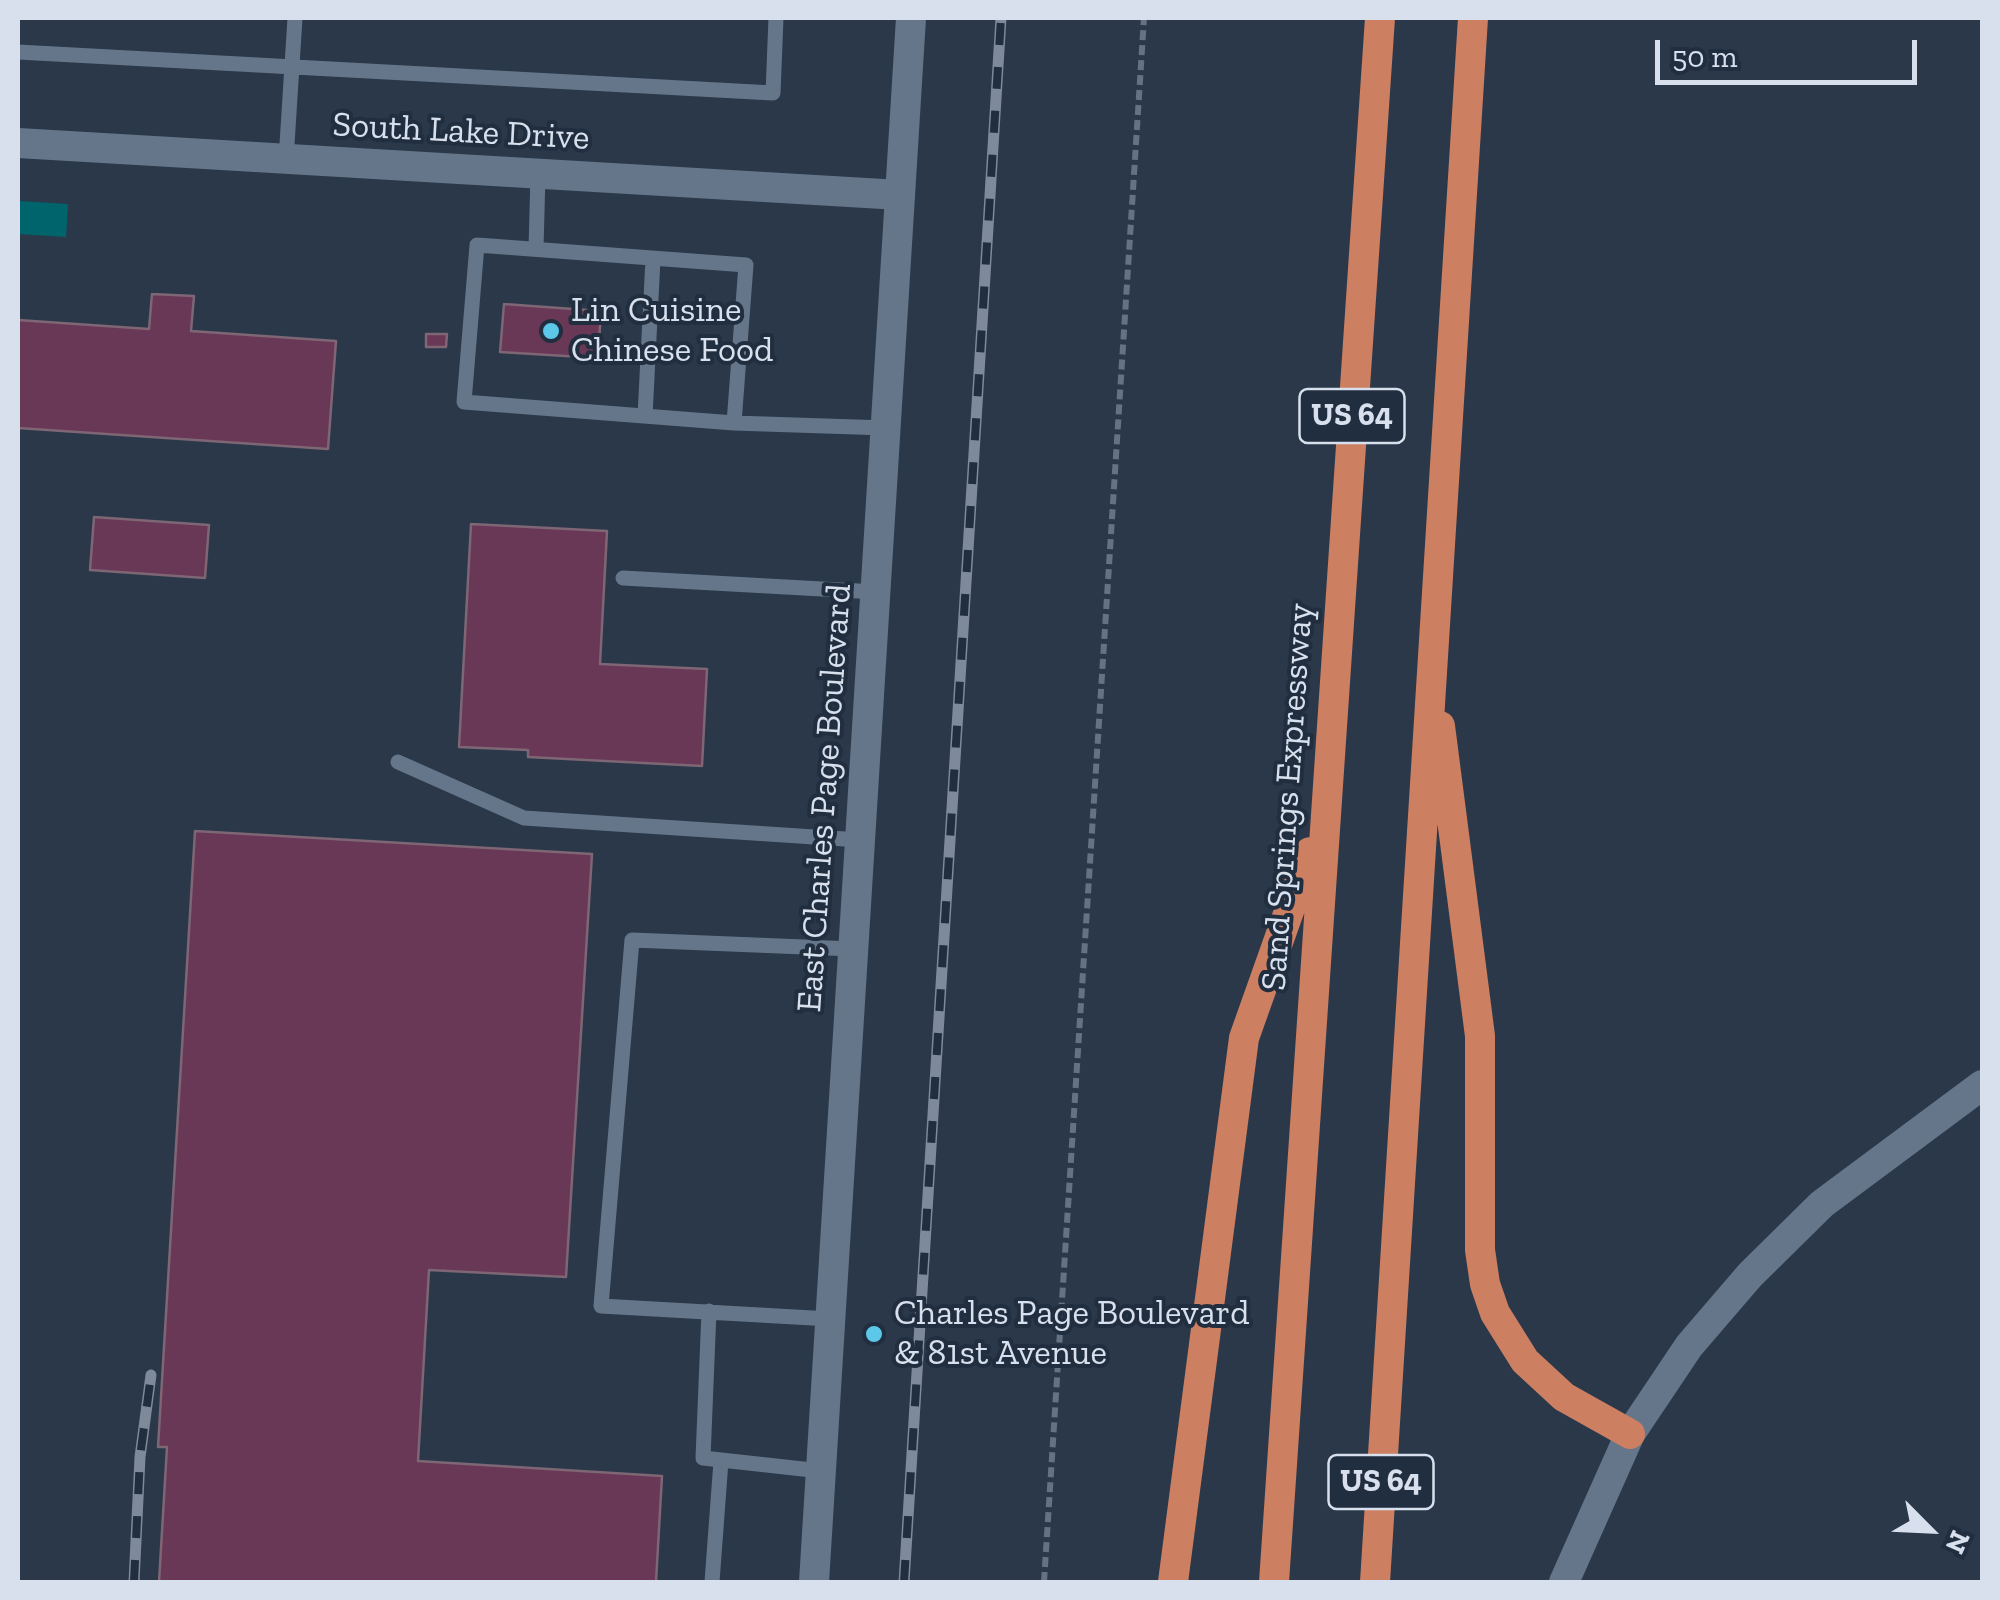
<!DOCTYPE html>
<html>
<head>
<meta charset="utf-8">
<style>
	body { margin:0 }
	#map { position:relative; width:2000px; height:1600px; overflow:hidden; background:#2a384a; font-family:"Zilla Slab",serif }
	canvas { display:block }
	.frame { position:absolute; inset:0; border:20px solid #d7e0ec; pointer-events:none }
	.north { position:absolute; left:1880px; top:1480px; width:100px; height:100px; -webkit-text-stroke:8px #212e3f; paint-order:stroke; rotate:114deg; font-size:28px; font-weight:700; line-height:40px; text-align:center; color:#d7e0ec }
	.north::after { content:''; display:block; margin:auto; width:35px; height:45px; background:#d7e0ec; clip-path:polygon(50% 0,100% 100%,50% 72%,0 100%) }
	.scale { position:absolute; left:1655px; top:40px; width:262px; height:45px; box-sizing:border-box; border:5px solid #d7e0ec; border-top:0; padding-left:12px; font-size:30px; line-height:35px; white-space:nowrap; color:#d7e0ec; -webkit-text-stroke:8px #212e3f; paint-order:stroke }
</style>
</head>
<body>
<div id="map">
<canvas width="2000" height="1600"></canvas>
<div class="frame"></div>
<div class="north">N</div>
<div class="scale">50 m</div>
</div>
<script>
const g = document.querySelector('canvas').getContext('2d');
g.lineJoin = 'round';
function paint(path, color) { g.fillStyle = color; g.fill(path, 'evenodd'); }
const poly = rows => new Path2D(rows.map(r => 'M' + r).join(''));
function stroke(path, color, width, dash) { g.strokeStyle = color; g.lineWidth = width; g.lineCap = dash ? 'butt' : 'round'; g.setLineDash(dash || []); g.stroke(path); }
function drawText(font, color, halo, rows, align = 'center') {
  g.font = font + ' "Zilla Slab",serif'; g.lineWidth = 8; g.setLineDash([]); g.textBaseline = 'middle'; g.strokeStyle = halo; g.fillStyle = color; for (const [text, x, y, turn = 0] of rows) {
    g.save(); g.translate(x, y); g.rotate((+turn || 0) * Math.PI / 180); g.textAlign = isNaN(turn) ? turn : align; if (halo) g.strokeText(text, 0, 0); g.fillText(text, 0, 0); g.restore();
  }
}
paint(poly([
	[20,201,68,204,66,237,18,234]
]), '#00646d');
const building = poly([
	[152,294,194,296,191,331,336,341,328,449,18,428,18,320,149,329,152,294],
	[504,304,601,311,598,358,500,352,504,304],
	[426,334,447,334,446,347,426,347,426,334],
	[94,517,209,525,205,578,90,570,94,517],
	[471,524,607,531,600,664,707,669,702,766,528,757,528,750,459,747,471,524],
	[195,831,592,854,566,1277,429,1270,418,1461,662,1476,656,1582,159,1582,167,1447,158,1447,195,831]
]);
paint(building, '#683856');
stroke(building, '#7e6674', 2.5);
stroke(poly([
	[1044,1582,1144,18]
]), '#657282', 6, [10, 5]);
stroke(poly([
	[18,52,773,93,776,18],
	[286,160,295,18],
	[477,245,746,265,734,423,464,402,477,245],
	[536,249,538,174],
	[645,416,653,259],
	[734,423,886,428],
	[623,578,876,592],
	[398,762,524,818,860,840],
	[709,1311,703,1458,821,1471],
	[830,1319,601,1306,632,940,853,949],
	[712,1582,721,1461]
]), '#66768a', 15);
stroke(poly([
	[18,143,900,195]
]), '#66768a', 30);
stroke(poly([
	[1564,1582,1630,1434,1689,1346,1750,1275,1822,1204,1982,1085]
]), '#66768a', 30);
stroke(poly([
	[814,1582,911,18]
]), '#66768a', 30);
stroke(poly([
	[1440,726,1480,1036,1480,1250,1485,1284,1495,1313,1525,1361,1564,1397,1630,1434],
	[1173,1582,1244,1038,1310,852],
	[1274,1582,1380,18],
	[1375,1582,1473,18]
]), '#cd7f62', 30);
const rail = poly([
	[134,1582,140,1457,151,1375],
	[904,1582,1001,18]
]);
stroke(rail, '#7e8a99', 11);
stroke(rail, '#212e3f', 8, [22]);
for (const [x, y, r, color] of [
	[551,331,10,"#5cc7e8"],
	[874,1334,10,"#5cc7e8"]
]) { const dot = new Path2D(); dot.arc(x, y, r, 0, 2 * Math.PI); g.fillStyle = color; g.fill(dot); stroke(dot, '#212e3f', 4); }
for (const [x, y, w] of [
	[1352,416,105],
	[1381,1482,105]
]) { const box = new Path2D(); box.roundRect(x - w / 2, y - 27, w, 54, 8); g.fillStyle = '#212e3f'; g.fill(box); stroke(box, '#d7e0ec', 2.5); }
drawText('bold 32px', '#d7e0ec', null, [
	["US 64",1352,416],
	["US 64",1381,1482]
]);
drawText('35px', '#d7e0ec', '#212e3f', [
	["South Lake Drive",461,132,3],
	["Sand Springs Expressway",1288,797,-86],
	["East Charles Page Boulevard",825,798,-86]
]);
drawText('35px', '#d7e0ec', '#212e3f', [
	["Lin Cuisine",571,311],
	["Chinese Food",571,351],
	["Charles Page Boulevard",894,1314],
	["& 81st Avenue",894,1354]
], 'left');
</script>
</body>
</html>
